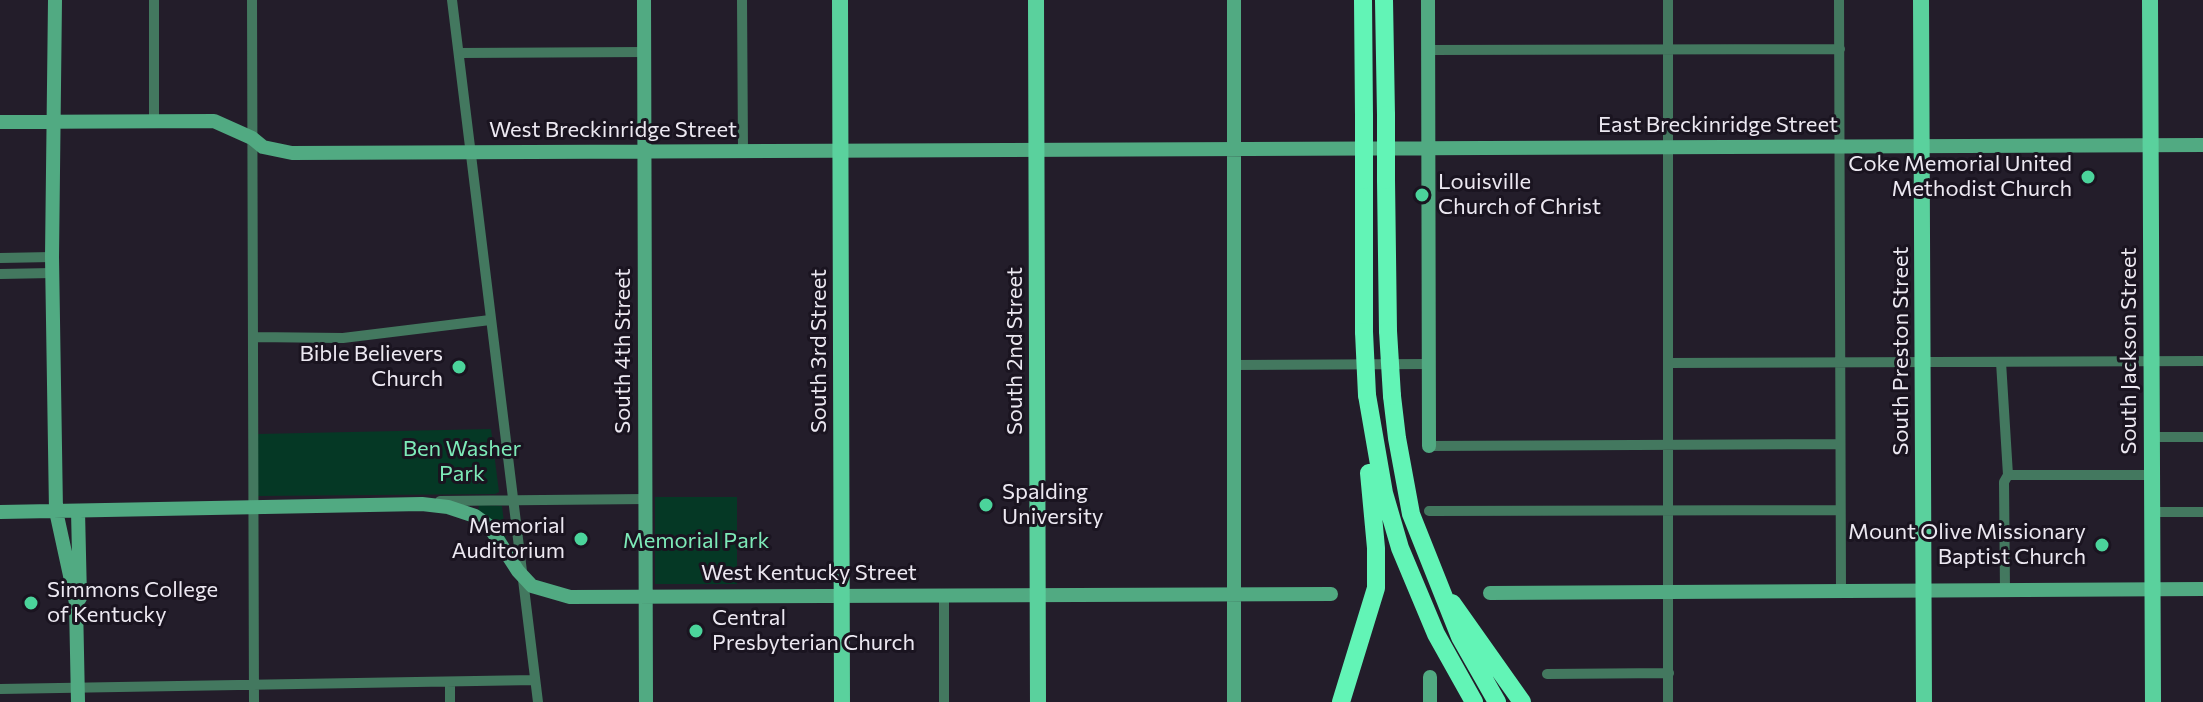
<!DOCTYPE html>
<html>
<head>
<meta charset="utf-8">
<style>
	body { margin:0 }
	canvas { display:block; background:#231d2a }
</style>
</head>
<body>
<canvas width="2203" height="702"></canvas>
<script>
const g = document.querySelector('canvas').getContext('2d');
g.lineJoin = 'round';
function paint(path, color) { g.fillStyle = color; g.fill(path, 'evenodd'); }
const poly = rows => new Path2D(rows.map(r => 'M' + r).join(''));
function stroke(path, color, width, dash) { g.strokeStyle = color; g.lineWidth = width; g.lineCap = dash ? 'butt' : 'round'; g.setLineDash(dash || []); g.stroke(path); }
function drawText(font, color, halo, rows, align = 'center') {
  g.font = font + ' Commissioner,sans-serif'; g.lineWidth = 6; g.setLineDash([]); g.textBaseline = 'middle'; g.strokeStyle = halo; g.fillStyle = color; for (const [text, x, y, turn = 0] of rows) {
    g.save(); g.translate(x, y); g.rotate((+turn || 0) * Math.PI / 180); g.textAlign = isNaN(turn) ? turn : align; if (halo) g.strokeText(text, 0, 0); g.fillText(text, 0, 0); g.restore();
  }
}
paint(poly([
	[491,429,499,492,495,494,258,496,258,434],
	[655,497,737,497,737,584,655,584],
	[479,505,502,506,506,540,478,513]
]), '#053825');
stroke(poly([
	[252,0,254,702],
	[452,0,538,702],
	[742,0,743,151],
	[1668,0,1668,702],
	[1839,0,1841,592],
	[1429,50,1840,49],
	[459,53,644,52],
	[154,120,154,0],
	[0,258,52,257],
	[0,274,52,273],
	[253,337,343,338,490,320],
	[2001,362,2008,475,2004,482,2005,591],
	[1668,363,2203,361],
	[1234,365,1429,364],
	[2152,437,2203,437],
	[1429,446,1840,444],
	[2008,475,2152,475],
	[440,501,646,499],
	[1429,511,1840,510],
	[2152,512,2203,512],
	[1547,674,1669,673],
	[450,682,450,702],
	[0,689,535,680],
	[944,702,944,595]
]), '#43785f', 10);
stroke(poly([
	[55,0,52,257,56,511,76,603],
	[644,0,646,702],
	[1234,0,1234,702],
	[1428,0,1429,446],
	[0,122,214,121,252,138,263,147,292,153,2203,145],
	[78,511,80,598,76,603,78,702],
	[0,512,422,504,448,507,475,516,489,526,518,571,532,586,570,597,1331,594],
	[1490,593,2203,589],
	[1430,702,1430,677]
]), '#51aa82', 14);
stroke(poly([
	[840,0,842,702],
	[1036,0,1038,702],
	[1921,0,1924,702],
	[2150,0,2153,702]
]), '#5ad19d', 16);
stroke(poly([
	[1363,0,1364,116],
	[1384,0,1386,115],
	[1386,180,1388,331],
	[1364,332,1364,180],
	[1367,395,1384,493,1400,548,1436,634,1474,702],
	[1392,396,1397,438,1411,514,1460,637,1497,702],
	[1452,603,1522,702],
	[1341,702,1376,588,1376,548,1369,473]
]), '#62f4b6', 18);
stroke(poly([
	[1386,115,1386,180],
	[1364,116,1364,180],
	[1388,331,1392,396],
	[1364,332,1367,395]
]), '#62f4b6', 18);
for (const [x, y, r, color] of [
	[2088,177,8,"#4bd49b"],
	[1422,195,8,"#4bd49b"],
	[459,367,8,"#4bd49b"],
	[986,505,8,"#4bd49b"],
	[581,539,8,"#4bd49b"],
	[2102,545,8,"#4bd49b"],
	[31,603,8,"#4bd49b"],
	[696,631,8,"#4bd49b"]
]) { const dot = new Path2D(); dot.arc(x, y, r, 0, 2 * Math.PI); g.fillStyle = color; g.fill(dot); stroke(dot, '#1a1420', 3); }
drawText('22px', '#ece8f1', '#1a1420', [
	["East Breckinridge Street",1718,125],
	["West Breckinridge Street",613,130],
	["South 4th Street",623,351,-90],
	["South 3rd Street",819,351,-90],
	["South 2nd Street",1015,351,-90],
	["South Preston Street",1901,351,-90],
	["South Jackson Street",2129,351,-90],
	["West Kentucky Street",809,573]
]);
drawText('22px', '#ece8f1', '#1a1420', [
	["Coke Memorial United",2072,164],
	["Methodist Church",2072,189],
	["Louisville",1438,182,"left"],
	["Church of Christ",1438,207,"left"],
	["Bible Believers",443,354],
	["Church",443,379],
	["Spalding",1002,492,"left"],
	["University",1002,517,"left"],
	["Memorial",565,526],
	["Auditorium",565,551],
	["Mount Olive Missionary",2086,532],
	["Baptist Church",2086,557],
	["Simmons College",47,590,"left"],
	["of Kentucky",47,615,"left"],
	["Central",712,618,"left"],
	["Presbyterian Church",712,643,"left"]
], 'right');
drawText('22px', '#7deab8', '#1a1420', [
	["Ben Washer",462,449],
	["Park",462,474],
	["Memorial Park",696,541]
]);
</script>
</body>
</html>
